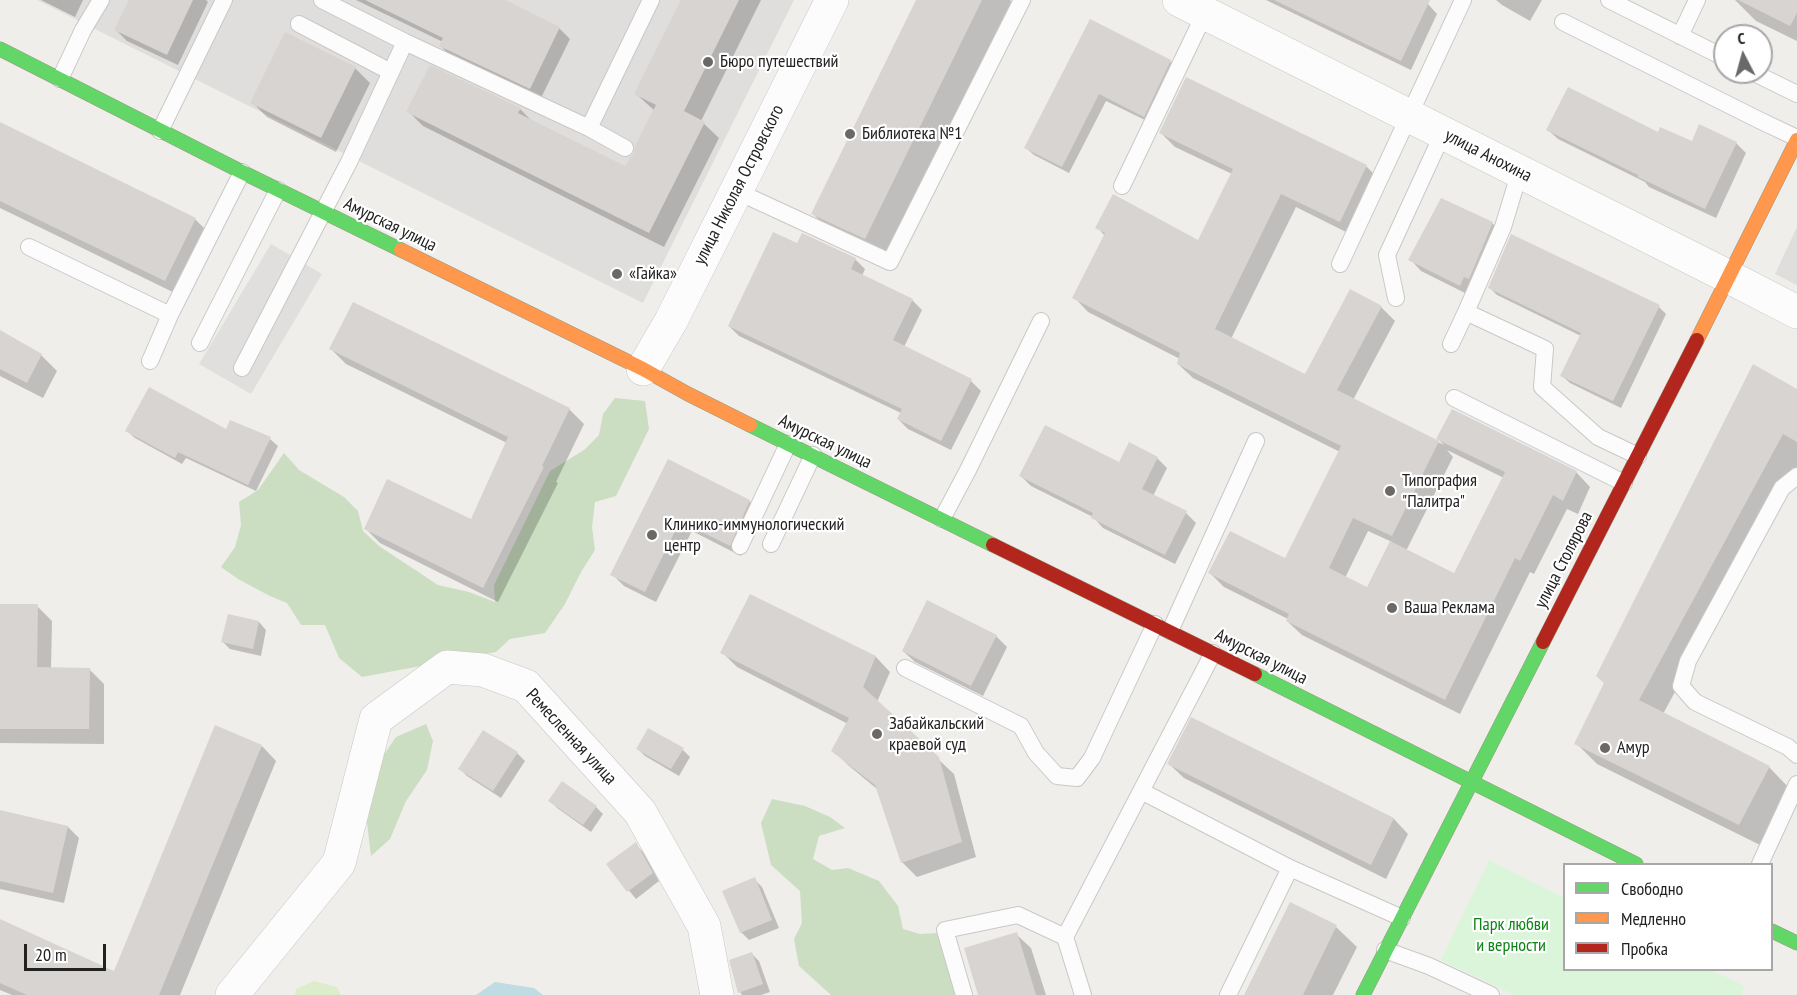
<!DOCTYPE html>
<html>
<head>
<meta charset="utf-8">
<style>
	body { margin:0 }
	#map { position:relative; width:1797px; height:995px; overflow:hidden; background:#f0eeeb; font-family:"PT Sans Narrow",sans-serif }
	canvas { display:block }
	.legend { position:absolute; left:1563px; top:863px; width:210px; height:108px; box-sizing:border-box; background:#fff; border:2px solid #a7a7a7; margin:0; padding:8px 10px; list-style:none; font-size:18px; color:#222 }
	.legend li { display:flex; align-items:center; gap:12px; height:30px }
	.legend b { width:30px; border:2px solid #a7a7a7 }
	.north { position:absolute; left:1713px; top:24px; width:60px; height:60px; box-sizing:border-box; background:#fff; border:2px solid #a7a7a7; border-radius:50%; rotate:354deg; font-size:16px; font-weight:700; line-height:24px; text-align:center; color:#222 }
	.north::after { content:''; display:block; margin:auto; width:21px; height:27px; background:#6a6968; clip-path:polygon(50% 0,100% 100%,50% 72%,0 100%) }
	.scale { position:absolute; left:24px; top:944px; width:82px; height:27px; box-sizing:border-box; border:3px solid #222; border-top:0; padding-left:8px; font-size:18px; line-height:21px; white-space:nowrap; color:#222; -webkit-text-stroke:4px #fff; paint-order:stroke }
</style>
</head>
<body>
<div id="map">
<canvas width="1797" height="995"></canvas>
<ul class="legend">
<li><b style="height:8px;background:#63d668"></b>Свободно</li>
<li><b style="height:8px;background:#ff974d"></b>Медленно</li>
<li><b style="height:8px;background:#b3261e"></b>Пробка</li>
</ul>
<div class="north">С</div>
<div class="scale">20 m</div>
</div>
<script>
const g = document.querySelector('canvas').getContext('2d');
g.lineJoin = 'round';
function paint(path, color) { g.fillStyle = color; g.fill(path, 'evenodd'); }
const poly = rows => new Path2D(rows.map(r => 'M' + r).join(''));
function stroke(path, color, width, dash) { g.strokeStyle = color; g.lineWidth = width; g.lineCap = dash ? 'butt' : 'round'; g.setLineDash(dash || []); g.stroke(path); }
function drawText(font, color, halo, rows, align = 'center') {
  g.font = font + ' "PT Sans Narrow",sans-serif'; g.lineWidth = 4.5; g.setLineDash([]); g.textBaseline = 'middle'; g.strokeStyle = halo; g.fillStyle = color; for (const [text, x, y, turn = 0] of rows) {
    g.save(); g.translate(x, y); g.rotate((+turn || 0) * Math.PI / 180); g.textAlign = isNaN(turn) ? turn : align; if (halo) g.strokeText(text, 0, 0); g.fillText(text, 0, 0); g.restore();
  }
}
paint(poly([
	[37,0,794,0,643,303],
	[1797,227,1797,285,1775,274]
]), '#dfdedc');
paint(poly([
	[314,981,337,987,341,995,295,995,296,989]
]), '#ddeccb');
paint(poly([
	[615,398,645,401,649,429,616,496,595,502,592,527,595,550,581,572,565,604,545,633,510,639,496,652,362,677,339,658,325,625,301,625,287,603,270,596,238,579,221,567,235,547,241,525,239,502,258,490,284,453,299,470,344,497,358,511,363,531,379,546,438,585,469,592,495,602,494,585,550,471,584,450,599,435,603,414],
	[426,724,433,741,427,770,406,801,390,839,371,856,367,822,378,763,396,737],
	[772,799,805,806,830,817,845,828,819,836,813,859,832,870,848,868,879,881,898,906,903,929,920,934,938,933,958,995,831,995,799,966,794,939,802,923,800,891,771,865,761,823]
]), '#cbdec1');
paint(poly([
	[1489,860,1564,898,1564,970,1711,970,1745,986,1741,995,1514,995,1441,960]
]), '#daf5da');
paint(poly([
	[271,244,322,274,251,394,199,364]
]), '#e0dfde');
paint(poly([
	[495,982,534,988,543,995,476,995]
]), '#bfdbe3');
paint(poly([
	[41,0,83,0,75,17],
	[131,0,206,0,208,2,178,65,127,41,116,30],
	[356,0,501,0,559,28,570,39,541,98,451,57,441,46,443,42],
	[683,0,761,0,701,121,719,138,664,247,423,126,408,111,520,109,532,121,626,168,636,153,655,111,636,94],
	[917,0,1010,0,1012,2,886,259,833,234,813,214],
	[1266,0,1419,0,1428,4,1437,14,1411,70],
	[1496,0,1542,0,1530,21,1502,5],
	[1735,0,1797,0,1797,41,1756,21],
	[1090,21,1170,61,1177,68,1151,123,1106,101,1069,173,1034,155,1026,148],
	[355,68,370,83,336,152,267,117,252,102],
	[1187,79,1367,167,1381,181,1354,236,1296,207,1231,339,1306,376,1381,307,1395,321,1353,400,1444,445,1438,439,1576,472,1590,487,1578,514,1567,509,1534,574,1530,572,1460,714,1302,635,1287,621,1288,619,1224,587,1210,573,1285,560,1340,452,1193,378,1178,364,1180,359,1088,312,1074,297,1105,236,1097,227,1199,242,1232,174,1175,147,1161,133],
	[1447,450,1504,478,1455,575,1406,551,1453,457],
	[1368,531,1392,542,1368,589,1345,578],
	[0,123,196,220,211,235,181,296,0,208],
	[1548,130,1659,134,1693,143,1736,143,1746,153,1716,218,1649,187,1645,182,1558,139],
	[1492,223,1503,234,1471,296,1421,271,1410,259],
	[797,245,855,259,865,269,862,276,912,300,922,310,904,347,971,381,981,391,951,450,908,429,898,419,901,413,739,336,729,326],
	[1490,288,1659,307,1666,314,1621,408,1570,383,1562,376,1581,336,1497,295],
	[353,304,569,409,584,424,556,482,558,483,498,602,380,543,365,528,472,521,507,443,346,364,331,349],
	[0,334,41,355,57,371,43,398,0,376],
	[1797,390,1797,467,1663,714,1769,767,1789,788,1760,845,1597,764,1576,743,1606,684],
	[127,431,227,431,270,439,278,446,256,491,186,458,182,464,135,438],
	[1129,444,1157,458,1167,468,1153,496,1186,513,1196,523,1175,564,1103,528,1093,517,1031,486,1021,476,1120,464],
	[669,461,749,501,761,512,741,556,692,531,656,602,624,586,612,574],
	[751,596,876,657,890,672,877,702,954,774,976,857,917,877,902,862,877,789,848,765,833,750,848,724,737,667,722,652],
	[0,605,37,606,52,621,51,669,89,669,104,684,104,744,0,743],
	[259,622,266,630,261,656,230,649,223,642],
	[996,636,1007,647,983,696,915,662,903,651],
	[1192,719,1394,819,1408,834,1386,879,1184,778,1169,764],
	[483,732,517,753,525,761,501,798,467,776,460,769],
	[262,746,276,761,180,995,12,995,0,990,0,920,114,973],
	[638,749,683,750,690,757,679,776,645,756],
	[550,800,596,807,603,814,591,832,557,808],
	[0,812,68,827,79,838,64,903,0,889],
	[635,844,643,852,659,881,636,899,608,865],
	[754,879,762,887,779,928,749,940,741,932],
	[1336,927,1357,947,1333,995,1246,995],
	[1016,934,1031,948,1046,995,980,995],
	[752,954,759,961,770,992,761,995,742,995,740,992]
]), '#0003');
paint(poly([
	[129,0,193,0,167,55,114,30],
	[365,0,505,0,560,27,530,89,439,46,443,38],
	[681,0,739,0,684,111,705,122,649,233,406,112,430,65,521,108,518,113,625,166,634,153,635,146,656,105,634,94],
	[916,0,982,0,865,239,811,214],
	[1274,0,1430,0,1401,61],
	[1738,0,1797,0,1797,13,1790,26],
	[1090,19,1171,60,1144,117,1099,94,1062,167,1024,148],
	[285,32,356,67,321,138,250,103],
	[1186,77,1367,165,1340,222,1281,194,1215,329,1305,374,1350,289,1382,306,1337,390,1439,441,1392,536,1353,518,1329,568,1367,587,1390,541,1454,573,1505,472,1436,439,1452,409,1577,471,1563,501,1553,495,1520,561,1515,558,1445,700,1286,621,1289,614,1208,573,1230,531,1285,558,1341,446,1177,364,1180,353,1072,298,1105,233,1095,228,1113,194,1198,240,1233,169,1159,133],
	[1568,87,1658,132,1660,127,1692,141,1699,124,1737,142,1705,209,1638,177,1638,175,1546,130],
	[0,122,196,218,165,281,0,201],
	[1441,198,1493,222,1469,279,1464,277,1460,286,1408,260],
	[773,232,797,243,802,233,856,258,851,269,913,299,893,340,972,379,941,441,897,419,902,409,728,326],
	[1511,234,1660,305,1613,401,1560,376,1581,333,1488,288],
	[353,302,570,408,542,466,544,467,483,588,364,529,387,479,471,519,508,437,329,349],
	[0,330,42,354,27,383,0,369],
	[1753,364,1797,389,1797,442,1783,434,1639,700,1770,766,1739,825,1574,744,1604,683,1596,676],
	[149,387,226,429,230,420,271,437,248,485,178,452,175,458,125,431],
	[1045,425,1119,462,1129,442,1158,457,1142,489,1187,511,1165,555,1091,518,1093,513,1019,476],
	[668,459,750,500,730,546,680,521,645,592,610,575],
	[750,594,876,656,863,687,939,757,962,842,901,863,875,785,831,751,849,718,720,653],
	[927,600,997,635,971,686,902,651],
	[0,604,38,604,37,667,90,668,89,729,0,729],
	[228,614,259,621,253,649,221,642],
	[1191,717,1394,818,1371,865,1167,764],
	[215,725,262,745,159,995,27,995,0,983,0,919,114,971],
	[648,728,684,748,671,769,636,749],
	[483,730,518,752,493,791,458,769],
	[562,781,597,806,583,825,548,801],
	[0,810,68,826,53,893,0,881],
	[636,842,653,873,627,892,606,864],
	[755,877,772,920,740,933,722,891],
	[1290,902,1337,925,1303,995,1244,995],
	[1017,932,1036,995,978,995,964,948],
	[752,952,763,984,738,993,729,960]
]), '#d7d4d2');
const lane = poly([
	[322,0,405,42],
	[1609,0,1725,58],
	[1563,22,1759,120,1797,138],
	[299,24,391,72],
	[1680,36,1697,0],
	[1752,72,1797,94],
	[60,79,83,30,101,0],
	[589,128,651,0],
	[160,131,224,0],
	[1520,171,1503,227,1466,312,1545,349,1542,387,1598,437,1638,456],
	[1122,186,1205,13],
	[736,191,890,262,1022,0],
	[29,247,170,315,242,172],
	[1340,264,1463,0],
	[1396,298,1387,255,1443,133],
	[200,343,278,190],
	[1451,344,1466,312],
	[150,361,170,315],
	[242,368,349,162,405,42,589,128,625,148],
	[1454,398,1624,483],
	[1797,476,1782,488,1688,661,1681,686,1695,702,1788,747,1797,755],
	[942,519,968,470,1041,321],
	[771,544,813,455],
	[740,546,788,444],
	[1170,631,1256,441],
	[905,668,1021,726,1036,753,1057,776,1077,778,1092,758,1155,624],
	[1141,791,1290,868,1402,918],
	[1760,864,1797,784],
	[1385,950,1429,966,1491,995],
	[964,995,945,930,1018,915,1065,937],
	[1083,995,1065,937,1213,653],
	[1228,995,1290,868]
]);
const street = poly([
	[1179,0,1729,277,1797,312],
	[643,369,671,321,832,0],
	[232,995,339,863,376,719,447,667,483,670,526,686,640,812,704,926,717,995]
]);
const fast = poly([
	[0,49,242,172,401,250],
	[750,425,993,545],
	[1255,674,1636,864],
	[1772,931,1797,943],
	[1363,995,1543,642]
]);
const slow = poly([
	[401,250,643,369,688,394,750,425],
	[1697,340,1797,140]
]);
const jam = poly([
	[993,545,1255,674],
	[1543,642,1697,340]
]);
stroke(lane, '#c9c8c7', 18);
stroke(street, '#c9c8c7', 34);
stroke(fast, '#999a82', 15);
stroke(slow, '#999a82', 15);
stroke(jam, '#999a82', 15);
stroke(lane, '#fdfcfc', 16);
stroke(street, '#fdfcfc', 33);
stroke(fast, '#63d668', 14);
stroke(slow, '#ff974d', 14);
stroke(jam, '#b3261e', 14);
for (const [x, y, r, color] of [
	[708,62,6,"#6a6968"],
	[850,134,6,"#6a6968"],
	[617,274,6,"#6a6968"],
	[1390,491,6,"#6a6968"],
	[652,535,6,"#6a6968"],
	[1392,608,6,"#6a6968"],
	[877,734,6,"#6a6968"],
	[1605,748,6,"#6a6968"]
]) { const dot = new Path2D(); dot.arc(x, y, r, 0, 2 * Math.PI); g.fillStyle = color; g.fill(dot); stroke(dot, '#fff', 2); }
drawText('18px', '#222', '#fff', [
	["Бюро путешествий",720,62],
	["Библиотека №1",862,134],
	["«Гайка»",629,274],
	["Типография",1402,481],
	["\"Палитра\"",1402,502],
	["Клинико-иммунологический",664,525],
	["центр",664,546],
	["Ваша Реклама",1404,608],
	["Забайкальский",889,724],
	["краевой суд",889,745],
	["Амур",1617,748]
], 'left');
drawText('18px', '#222', '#fff', [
	["улица Анохина",1488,156,27],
	["улица Николая Островского",739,185,-63],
	["Амурская улица",390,225,26],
	["Амурская улица",825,442,26],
	["улица Столярова",1564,560,-63],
	["Амурская улица",1261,657,27],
	["Ремесленная улица",571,737,47]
]);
drawText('18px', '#0c8416', '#fff', [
	["Парк любви",1511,925],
	["и верности",1511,946]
]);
</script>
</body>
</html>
